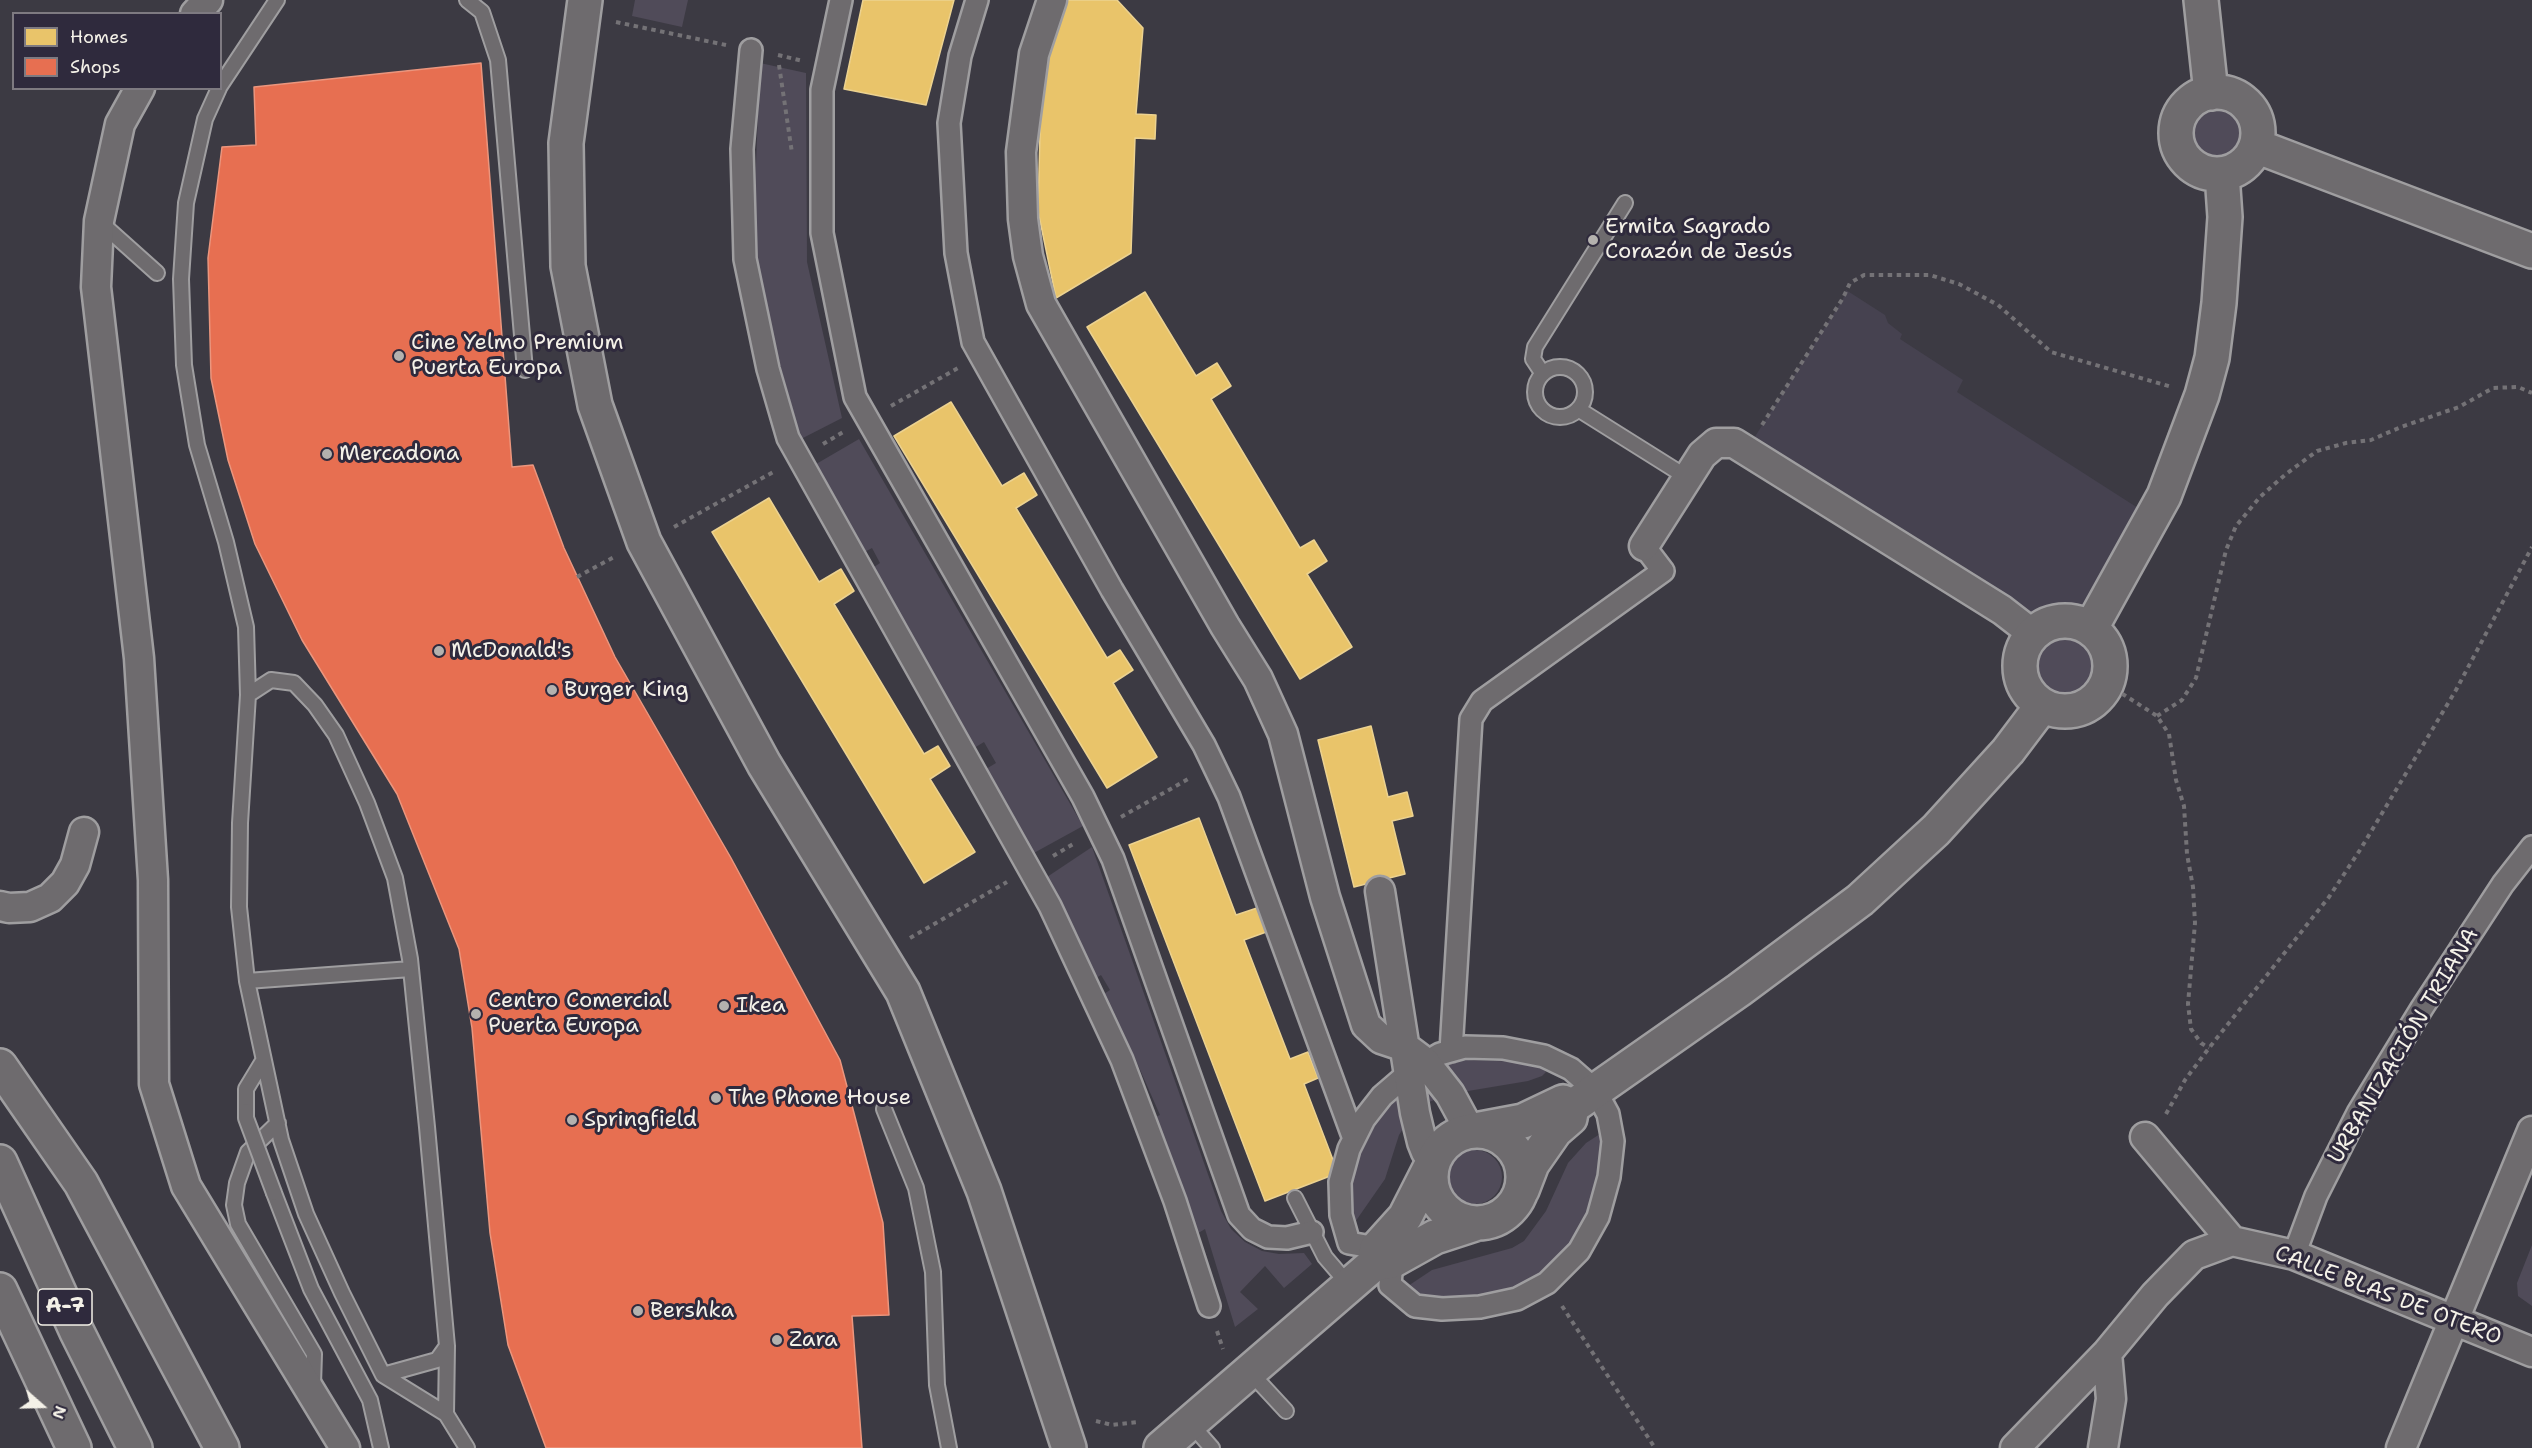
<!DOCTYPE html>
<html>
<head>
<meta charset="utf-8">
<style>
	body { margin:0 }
	#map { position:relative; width:2532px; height:1448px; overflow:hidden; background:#3c3a43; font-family:"Shantell Sans",sans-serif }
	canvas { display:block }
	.legend { position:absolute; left:12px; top:12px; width:210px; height:78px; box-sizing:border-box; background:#2f2a3d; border:2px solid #7e7a81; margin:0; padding:8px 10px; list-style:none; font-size:18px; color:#f4f1e8 }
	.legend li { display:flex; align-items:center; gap:12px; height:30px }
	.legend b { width:30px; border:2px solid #7e7a81 }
	.north { position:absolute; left:12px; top:1376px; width:60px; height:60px; -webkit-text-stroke:4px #2f2a3d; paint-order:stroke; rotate:110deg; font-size:16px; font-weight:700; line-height:24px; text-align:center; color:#f4f1e8 }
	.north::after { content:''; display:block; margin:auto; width:21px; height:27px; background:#f4f1e8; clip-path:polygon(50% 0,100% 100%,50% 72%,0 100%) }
</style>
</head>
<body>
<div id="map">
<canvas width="2532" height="1448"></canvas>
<ul class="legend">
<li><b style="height:16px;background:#e9c46a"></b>Homes</li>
<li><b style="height:16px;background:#e76f51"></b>Shops</li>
</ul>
<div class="north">N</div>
</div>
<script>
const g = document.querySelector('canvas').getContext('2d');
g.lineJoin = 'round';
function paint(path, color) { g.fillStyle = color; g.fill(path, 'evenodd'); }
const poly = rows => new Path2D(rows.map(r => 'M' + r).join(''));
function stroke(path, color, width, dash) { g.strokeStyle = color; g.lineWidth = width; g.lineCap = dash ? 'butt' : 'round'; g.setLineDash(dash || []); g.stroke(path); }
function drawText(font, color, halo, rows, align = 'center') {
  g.font = font + ' "Shantell Sans",sans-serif'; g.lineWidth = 6; g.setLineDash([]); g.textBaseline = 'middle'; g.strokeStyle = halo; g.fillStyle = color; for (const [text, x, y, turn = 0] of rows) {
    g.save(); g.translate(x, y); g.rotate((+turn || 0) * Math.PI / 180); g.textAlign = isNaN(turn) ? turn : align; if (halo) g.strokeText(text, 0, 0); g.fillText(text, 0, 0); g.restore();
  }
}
paint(poly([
	[1846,290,1885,315,1888,323,1902,334,1900,339,1963,380,1957,392,2152,517,2080,623,2068,620,2043,626,1747,449,1843,299]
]), '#464250');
paint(poly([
	[635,0,688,0,682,27,632,16],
	[760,63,806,73,807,262,842,418,801,439,752,265],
	'2192 132a26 26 0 1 1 52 0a26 26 0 1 1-52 0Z',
	[859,439,1083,826,1032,854,986,769,996,763,984,742,974,748,871,569,880,563,872,548,861,554,811,467],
	'2038 666a27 27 0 1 1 54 0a27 27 0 1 1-54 0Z',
	[1092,847,1221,1211,1231,1229,1245,1242,1262,1251,1279,1254,1304,1253,1312,1264,1284,1288,1265,1266,1240,1292,1258,1309,1235,1327,1205,1229,1195,1235,1153,1118,1160,1115,1130,1047,1121,1050,1099,997,1110,990,1101,975,1091,981,1044,879],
	[1467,1060,1527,1062,1539,1065,1546,1072,1542,1076,1528,1081,1450,1094,1429,1102,1411,1116,1399,1135,1385,1179,1353,1225,1349,1215,1351,1172,1369,1125,1401,1086,1443,1063],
	[1600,1134,1604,1142,1604,1163,1587,1222,1572,1244,1549,1267,1526,1284,1500,1296,1428,1300,1402,1290,1432,1270,1512,1248,1524,1241,1546,1211,1568,1163,1586,1143],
	'1448 1177a27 27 0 1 1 54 0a27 27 0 1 1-54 0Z',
	[2532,1245,2532,1306,2518,1296,2517,1283]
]), '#504b59');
const homes = poly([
	[863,0,954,0,926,105,844,89,863,0],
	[1064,0,1117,0,1143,28,1136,114,1156,115,1155,139,1135,138,1131,253,1056,298,1038,211,1041,95,1059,10,1064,0],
	[1145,292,1196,376,1217,363,1231,386,1211,399,1300,548,1314,540,1327,561,1307,574,1352,647,1300,679,1087,327,1145,292],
	[951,402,1002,486,1024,473,1037,495,1016,508,1107,658,1120,650,1133,670,1113,683,1157,757,1107,788,894,436,951,402],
	[769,498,819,582,841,569,854,591,834,604,924,754,938,746,950,766,930,779,975,852,924,883,712,532,769,498],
	[1371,726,1388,797,1407,792,1413,816,1392,821,1405,874,1354,887,1318,740,1371,726],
	[1199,818,1236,915,1260,907,1269,931,1244,940,1290,1059,1308,1052,1318,1078,1304,1084,1338,1173,1265,1201,1129,845,1199,818]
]);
paint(homes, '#e9c46a');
stroke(homes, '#ecd290', 1.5);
const shops = poly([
	[481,63,512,467,533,465,564,548,615,657,731,858,840,1060,883,1223,889,1315,852,1316,862,1448,546,1448,508,1345,490,1233,472,1028,459,949,397,794,302,640,255,544,228,460,211,378,208,258,222,147,256,145,254,87,481,63]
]);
paint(shops, '#e76f51');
stroke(shops, '#eb967e', 1.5);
const service = poly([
	[467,0,482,12,498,60,525,370],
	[220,86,277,0],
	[219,88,205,119,186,203,181,279,184,365,197,445,226,542,246,627,248,695,240,823,239,907,247,981,281,1140,306,1214,342,1293,383,1375,446,1414,467,1448],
	[100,222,157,273],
	'1535 392a25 25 0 1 1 50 0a25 25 0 1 1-50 0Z',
	[1543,374,1533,359,1535,347,1625,203],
	[1578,409,1688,478],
	[248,695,271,680,294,683,315,705,336,735,367,803,395,878,410,959,427,1127,447,1346,446,1414],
	[247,981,411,969],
	[884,1109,916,1188,933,1272,937,1385,949,1448],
	[246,1111,246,1089,263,1061],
	[278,1123,248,1152,237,1183,234,1205,238,1224,314,1354,313,1385],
	[274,1193,311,1289,370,1400,381,1448],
	[1295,1198,1325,1257,1349,1285],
	[1249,1371,1286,1411],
	[383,1375,437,1360,447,1346],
	[1190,1423,1212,1448]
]);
const pedestrian = poly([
	[841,0,822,90,822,233,855,397,1083,797,1113,859,1239,1215,1252,1229,1268,1237,1287,1238,1312,1232],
	[977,0,960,56,949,123,956,253,973,342,1112,590,1204,745,1229,797,1354,1139],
	[751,50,742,149,745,259,768,369,788,438,1050,906,1122,1060,1175,1201,1209,1306],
	[1451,1051,1471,719,1482,701,1663,571,1644,546],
	[1377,1248,1349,1243,1341,1215,1340,1182,1349,1149,1364,1119,1382,1096,1411,1071,1440,1054,1465,1047,1503,1048,1544,1056,1571,1069,1595,1090,1608,1114,1613,1141,1609,1177,1598,1217,1579,1251,1547,1283,1517,1299,1480,1307,1442,1309,1415,1306,1390,1285,1392,1261],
	[2294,1255,2316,1196,2358,1113,2422,1008,2503,884,2532,847]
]);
const minor = poly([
	[1052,0,1034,54,1021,152,1023,219,1028,256,1041,304,1225,626,1258,679,1283,734,1325,897,1366,1025,1381,1039,1405,1047,1425,1062,1450,1094,1470,1131],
	[195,14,208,0],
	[140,88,120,124,99,221,96,287,139,658,153,880,154,1084,186,1186,345,1448],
	[1644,546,1702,455,1716,443,1734,443,2002,610,2033,634],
	[1380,891,1415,1113,1422,1142,1426,1152,1435,1159],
	[0,906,9,908,30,907,50,898,65,883,75,865,84,832],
	[2145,1137,2232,1241],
	[2015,1448,2107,1353,2155,1295,2194,1255,2232,1241,2294,1255,2532,1352],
	[2103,1448,2111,1399,2107,1353],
	[2401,1448,2532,1131]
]);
const tertiary = poly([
	[585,0,566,143,568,266,595,405,644,542,764,764,903,992,984,1191,1069,1448],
	[2201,0,2211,93],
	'2176 133a41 41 0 1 1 82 0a41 41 0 1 1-82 0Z',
	[2256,146,2532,251],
	'2020 666a45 45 0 1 1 90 0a45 45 0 1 1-90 0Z',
	[2091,628,2164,496,2202,395,2212,358,2219,303,2225,217,2222,174],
	[1475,1130,1523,1121,1563,1102,1572,1107],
	'1431 1177a46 46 0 1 1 92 0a46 46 0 1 1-92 0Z',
	[1522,1190,1532,1164,1555,1131,1570,1118,1572,1107,1739,990,1860,900,1936,830,2008,751,2042,706],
	[1374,1264,1377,1248,1405,1217,1432,1164],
	[1161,1448,1374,1264,1392,1261,1435,1237,1478,1223]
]);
const motorway = poly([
	[0,1066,81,1183,222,1448],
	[0,1162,76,1330,135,1448],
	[0,1290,74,1448]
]);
stroke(service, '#9f9ea0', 18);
stroke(pedestrian, '#9f9ea0', 26);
stroke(minor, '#9f9ea0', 33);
stroke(tertiary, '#9f9ea0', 38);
stroke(motorway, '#9f9ea0', 38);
stroke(poly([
	[616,22,726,45],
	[778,55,803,61],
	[779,65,792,153],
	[891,406,958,368],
	[1762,425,1843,298,1850,283,1864,275,1930,275,1959,284,1998,305,2051,352,2172,387],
	[823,444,845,431],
	[674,527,775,471],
	[577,577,616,556],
	[2107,684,2157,716,2169,734,2176,780,2184,806,2187,854,2193,887,2195,923,2188,1004,2191,1029,2201,1043,2209,1048],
	[2157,716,2182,700,2196,678,2226,550,2236,526,2260,497,2286,474,2317,451,2346,443,2371,440,2401,427,2459,407,2493,388,2518,387,2532,393],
	[1121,817,1190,778],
	[1053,856,1075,843],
	[910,938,1007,882],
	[2166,1114,2185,1080,2209,1048,2329,897,2360,850,2456,690,2532,547],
	[1562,1306,1655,1448],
	[1217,1331,1223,1349],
	[1096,1421,1112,1425,1138,1422]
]), '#747276', 4, [4.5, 4.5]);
stroke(service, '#6e6b6e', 14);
stroke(pedestrian, '#6e6b6e', 21);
stroke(minor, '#6e6b6e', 28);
stroke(tertiary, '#6e6b6e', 33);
stroke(motorway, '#6e6b6e', 33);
const serviceBridge = poly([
	[246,1111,246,1118,274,1193]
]);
stroke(serviceBridge, '#9f9ea0', 18, []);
stroke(serviceBridge, '#6e6b6e', 14);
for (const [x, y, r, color] of [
	[1593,240,6,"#b4b1ae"],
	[399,356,6,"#b4b1ae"],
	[327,454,6,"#b4b1ae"],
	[439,651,6,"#b4b1ae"],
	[552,690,6,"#b4b1ae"],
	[724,1006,6,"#b4b1ae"],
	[476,1014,6,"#b4b1ae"],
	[716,1098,6,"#b4b1ae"],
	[572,1120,6,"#b4b1ae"],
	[638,1311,6,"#b4b1ae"],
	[777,1340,6,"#b4b1ae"]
]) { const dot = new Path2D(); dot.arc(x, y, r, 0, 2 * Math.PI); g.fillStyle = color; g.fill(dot); stroke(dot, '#2f2a3d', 2); }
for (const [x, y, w] of [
	[65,1307,54]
]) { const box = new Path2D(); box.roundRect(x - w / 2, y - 18, w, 36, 4.5); g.fillStyle = '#2f2a3d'; g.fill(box); stroke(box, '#f4f1e8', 1.5); }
drawText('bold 21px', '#f4f1e8', null, [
	["A-7",65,1307]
]);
drawText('22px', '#f4f1e8', '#2f2a3d', [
	["Ermita Sagrado",1605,227],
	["Corazón de Jesús",1605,252],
	["Cine Yelmo Premium",411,343],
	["Puerta Europa",411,368],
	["Mercadona",339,454],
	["McDonald's",451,651],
	["Burger King",564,690],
	["Centro Comercial",488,1001],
	["Puerta Europa",488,1026],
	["Ikea",736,1006],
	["The Phone House",728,1098],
	["Springfield",584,1120],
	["Bershka",650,1311],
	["Zara",789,1340]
], 'left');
drawText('22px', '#f4f1e8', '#2f2a3d', [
	["URBANIZACIÓN TRIANA",2404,1046,-59],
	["CALLE BLAS DE OTERO",2388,1296,21]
]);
</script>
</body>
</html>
